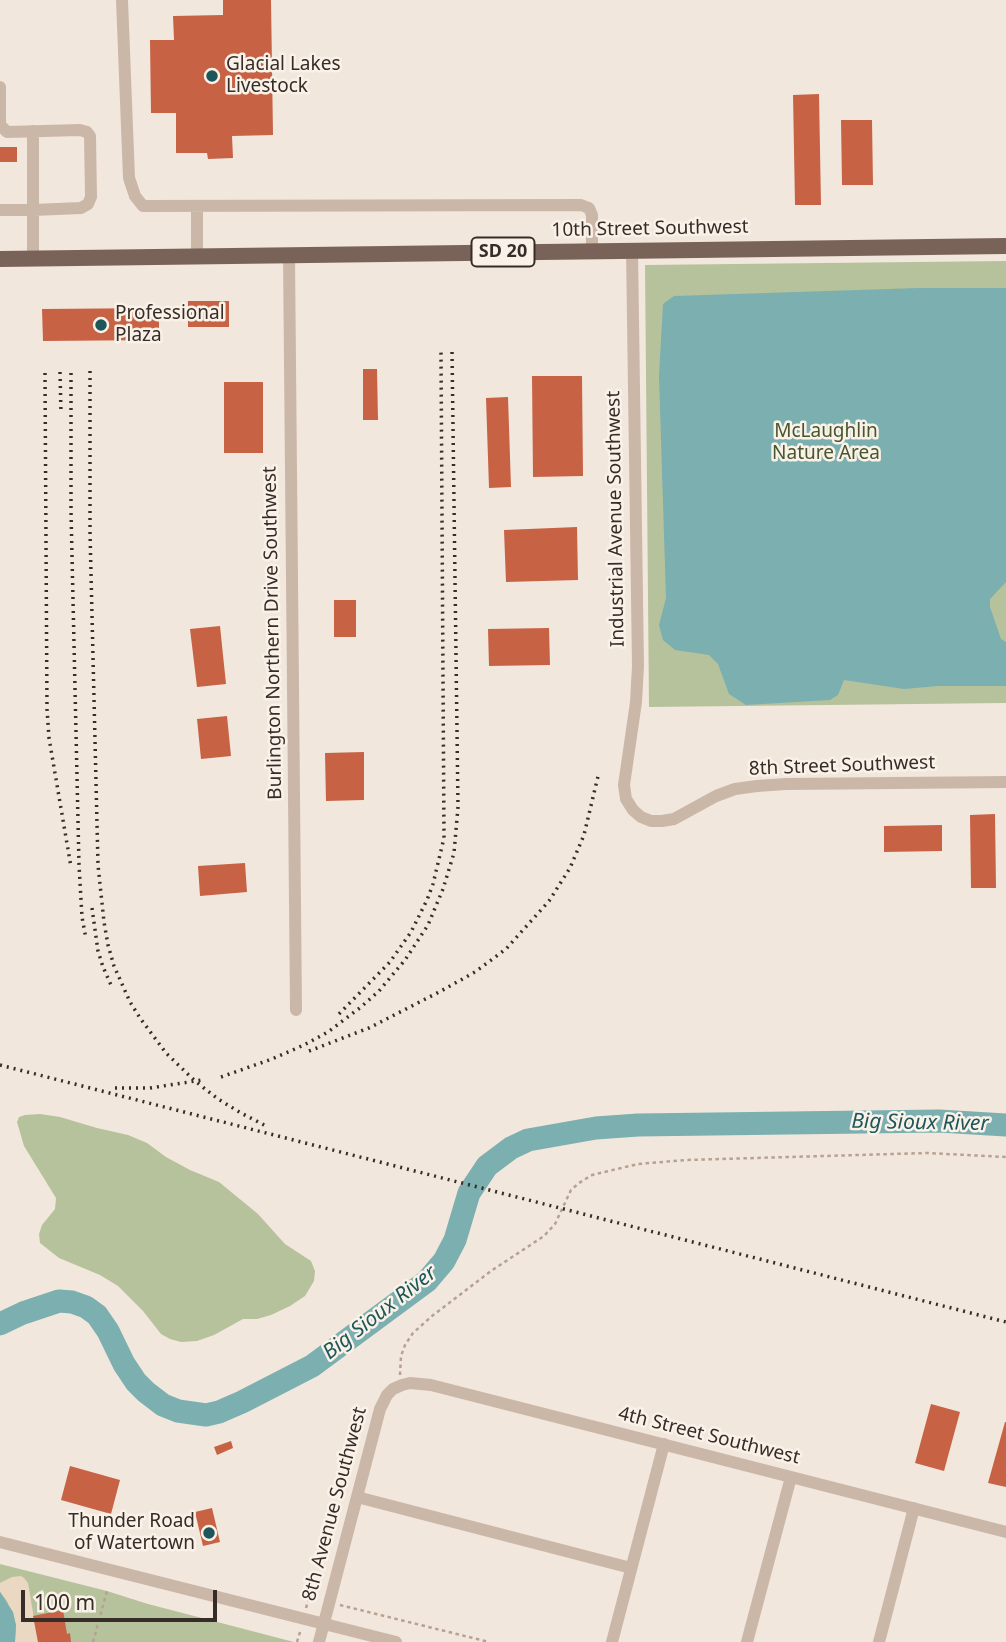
<!DOCTYPE html>
<html>
<head>
<meta charset="utf-8">
<style>
	body { margin:0 }
	#map { position:relative; width:1006px; height:1642px; overflow:hidden; background:#f2e7dc; font-family:"Noto Sans",sans-serif }
	canvas { display:block }
	.scale { position:absolute; left:21px; top:1590px; width:196px; height:32px; box-sizing:border-box; border:4px solid #372d28; border-top:0; padding-left:9px; font-size:21px; line-height:24px; white-space:nowrap; color:#372d28; -webkit-text-stroke:5px #faf2e9; paint-order:stroke }
</style>
</head>
<body>
<div id="map">
<canvas width="1006" height="1642"></canvas>
<div class="scale">100 m</div>
</div>
<script>
const g = document.querySelector('canvas').getContext('2d');
g.lineJoin = 'round';
function paint(path, color) { g.fillStyle = color; g.fill(path, 'evenodd'); }
const poly = rows => new Path2D(rows.map(r => 'M' + r).join(''));
function stroke(path, color, width, dash) { g.strokeStyle = color; g.lineWidth = width; g.lineCap = dash ? 'butt' : 'round'; g.setLineDash(dash || []); g.stroke(path); }
function drawText(font, color, halo, rows, align = 'center') {
  g.font = font + ' "Noto Sans",sans-serif'; g.lineWidth = 5; g.setLineDash([]); g.textBaseline = 'middle'; g.strokeStyle = halo; g.fillStyle = color; for (const [text, x, y, turn = 0] of rows) {
    g.save(); g.translate(x, y); g.rotate((+turn || 0) * Math.PI / 180); g.textAlign = isNaN(turn) ? turn : align; if (halo) g.strokeText(text, 0, 0); g.fillText(text, 0, 0); g.restore();
  }
}
paint(poly([
	[1006,261,1006,703,649,707,645,265],
	[40,1114,60,1117,97,1128,128,1135,147,1143,166,1157,190,1170,219,1182,258,1214,285,1244,311,1261,315,1271,314,1281,305,1296,290,1306,271,1315,257,1319,243,1319,214,1335,197,1341,181,1342,170,1339,161,1334,143,1311,118,1286,100,1275,59,1258,40,1243,39,1234,42,1225,55,1209,56,1198,24,1146,17,1122,19,1117,25,1115],
	[0,1564,107,1591,148,1604,294,1642,0,1642]
]), '#b6c29c');
paint(poly([
	[21,1576,24,1578,28,1583,38,1642,15,1642,16,1625,7,1601,0,1592,0,1583,12,1577]
]), '#ebd8c3');
paint(poly([
	[919,288,1006,288,1006,582,990,599,990,607,1001,639,1006,642,1006,686,938,686,904,689,844,680,838,695,830,700,746,705,729,694,718,664,709,655,675,650,663,640,659,625,666,598,659,376,663,304,674,296],
	[0,1592,13,1612,16,1625,15,1642,0,1642]
]), '#7bafb0');
stroke(poly([
	[0,1324,23,1313,59,1301,72,1302,86,1307,97,1315,108,1331,124,1364,136,1382,146,1392,163,1405,178,1411,206,1415,219,1412,242,1402,312,1366,427,1281,444,1261,455,1240,469,1193,487,1166,511,1148,528,1140,596,1128,638,1125,939,1121,1006,1125]
]), '#7bafb0', 23);
paint(poly([
	[223,0,271,0,273,135,232,136,233,158,208,159,207,153,176,153,176,113,151,113,150,40,174,40,173,16,223,15],
	[819,94,821,205,795,205,793,95],
	[841,120,872,120,873,185,842,185],
	[0,147,17,147,17,162,0,162],
	[188,301,229,301,229,327,188,327],
	[159,308,159,340,43,341,42,309],
	[363,369,377,369,378,420,363,420],
	[532,376,582,376,583,476,533,477],
	[224,382,263,382,263,453,224,453],
	[508,397,511,487,489,488,486,398],
	[577,527,578,580,506,582,504,530],
	[334,600,356,600,356,637,334,637],
	[220,626,226,684,197,687,190,629],
	[549,628,550,665,489,666,488,629],
	[227,716,231,756,201,759,197,719],
	[364,752,364,800,326,801,325,753],
	[995,814,996,888,971,888,970,815],
	[942,825,942,851,884,852,884,826],
	[245,863,247,892,200,896,198,866],
	[931,1404,960,1412,944,1471,915,1463],
	[1005,1422,1006,1422,1006,1487,988,1483],
	[231,1441,233,1448,217,1455,214,1447],
	[70,1466,120,1480,111,1514,61,1500],
	[212,1508,220,1542,203,1546,195,1512],
	[63,1610,67,1634,70,1633,71,1642,38,1642,33,1616]
]), '#c76245');
stroke(poly([
	[400,1375,401,1356,405,1345,413,1333,432,1316,491,1271,544,1236,555,1224,571,1190,579,1183,592,1175,638,1164,686,1160,927,1153,1006,1157],
	[340,1605,489,1642],
	[306,1608,309,1598,316,1600],
	[93,1642,107,1591],
	[297,1642,300,1632]
]), '#b7a192', 2.5, [3.5, 3.5]);
stroke(poly([
	[122,0,129,178,135,196,143,206,581,205,589,208,592,215,592,251],
	[0,87,0,125,7,132,80,130,87,132,90,136,91,197,88,204,81,208,33,210,33,258],
	[197,206,197,257],
	[0,210,33,210,33,131],
	[632,250,638,666,636,702,624,785,626,799,633,810,641,817,651,821,662,821,674,819,716,796,735,789,757,786,786,784,1006,782],
	[289,255,296,1010],
	[357,1497,631,1568],
	[0,1542,396,1642],
	[319,1642,380,1409,387,1395,393,1389,402,1385,410,1383,431,1385,1006,1532],
	[612,1642,664,1444],
	[747,1642,791,1477],
	[879,1642,914,1508]
]), '#cbb7a8', 12);
stroke(poly([
	[0,259,1006,246]
]), '#796359', 16);
stroke(poly([
	[90,371,90,532,98,865,104,922,108,945,114,966,130,1002,140,1018,166,1053,195,1081,218,1099,241,1113,268,1127],
	[60,372,61,414],
	[45,373,47,709,49,738,71,867],
	[71,373,71,511,79,865,82,917,86,939],
	[92,908,98,951,103,967,111,985],
	[339,1014,390,962,411,932,427,900,433,884,444,838,441,352],
	[309,1051,369,1028,441,991,475,972,506,949,549,901,570,868,584,835,599,772],
	[0,1065,1006,1322],
	[221,1077,272,1059,304,1045,328,1032,361,1007,379,991,405,960,428,925,443,889,454,853,458,807,452,350],
	[115,1088,150,1088,202,1080]
]), '#372d28', 3.5, [2, 5]);
for (const [x, y, r, color] of [
	[212,76,7,"#1d575a"],
	[101,325,7,"#1d575a"],
	[209,1533,7,"#1d575a"]
]) { const dot = new Path2D(); dot.arc(x, y, r, 0, 2 * Math.PI); g.fillStyle = color; g.fill(dot); stroke(dot, '#faf2e9', 2.5); }
for (const [x, y, w] of [
	[503,252,63]
]) { const box = new Path2D(); box.roundRect(x - w / 2, y - 14.5, w, 29, 5); g.fillStyle = '#faf2e9'; g.fill(box); stroke(box, '#372d28', 2); }
drawText('bold 18px', '#372d28', null, [
	["SD 20",503,252]
]);
drawText('19px', '#372d28', '#faf2e9', [
	["Glacial Lakes",226,65],
	["Livestock",226,87],
	["Professional",115,314],
	["Plaza",115,336],
	["Thunder Road",195,1522,"right"],
	["of Watertown",195,1544,"right"]
], 'left');
drawText('19px', '#372d28', '#faf2e9', [
	["10th Street Southwest",650,229,-1],
	["Industrial Avenue Southwest",616,519,-91],
	["Burlington Northern Drive Southwest",273,633,-91],
	["8th Street Southwest",842,766,-2],
	["4th Street Southwest",709,1436,14],
	["8th Avenue Southwest",335,1504,-75]
]);
drawText('19px', '#47562c', '#faf2e9', [
	["McLaughlin",826,432],
	["Nature Area",826,454]
]);
drawText('italic 21px', '#1d575a', '#faf2e9', [
	["Big Sioux River",920,1123,1],
	["Big Sioux River",380,1313,-38]
]);
</script>
</body>
</html>
